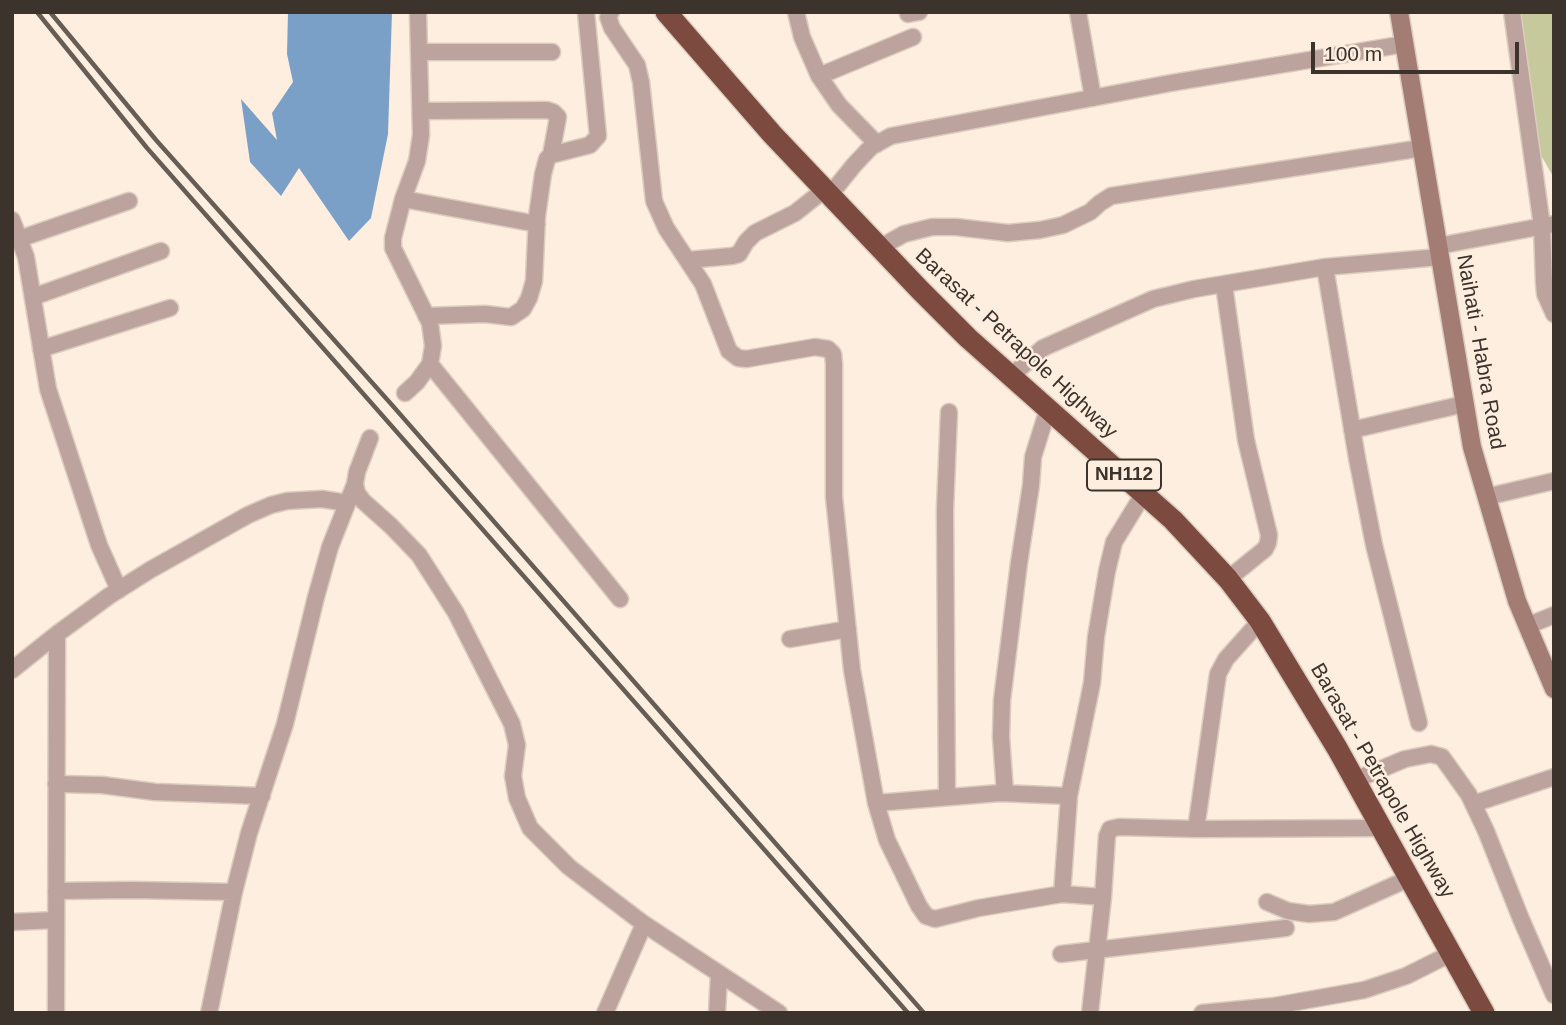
<!DOCTYPE html>
<html>
<head>
<meta charset="utf-8">
<style>
	body { margin:0 }
	#map { position:relative; width:1566px; height:1025px; overflow:hidden; background:#feeedf; font-family:Helvetica,sans-serif }
	canvas { display:block }
	.frame { position:absolute; inset:0; border:14px solid #3b332c; pointer-events:none }
	.scale { position:absolute; left:1311px; top:42px; width:208px; height:32px; box-sizing:border-box; border:4px solid #3b332c; border-top:0; padding-left:9px; font-size:21px; line-height:24px; white-space:nowrap; color:#3b332c; -webkit-text-stroke:5px #feeedf; paint-order:stroke }
</style>
</head>
<body>
<div id="map">
<canvas width="1566" height="1025"></canvas>
<div class="frame"></div>
<div class="scale">100 m</div>
</div>
<script>
const g = document.querySelector('canvas').getContext('2d');
g.lineJoin = 'round';
function paint(path, color) { g.fillStyle = color; g.fill(path, 'evenodd'); }
const poly = rows => new Path2D(rows.map(r => 'M' + r).join(''));
function stroke(path, color, width, dash) { g.strokeStyle = color; g.lineWidth = width; g.lineCap = dash ? 'butt' : 'round'; g.setLineDash(dash || []); g.stroke(path); }
function drawText(font, color, halo, rows, align = 'center') {
  g.font = font + ' Helvetica,sans-serif'; g.lineWidth = 5; g.setLineDash([]); g.textBaseline = 'middle'; g.strokeStyle = halo; g.fillStyle = color; for (const [text, x, y, turn = 0] of rows) {
    g.save(); g.translate(x, y); g.rotate((+turn || 0) * Math.PI / 180); g.textAlign = isNaN(turn) ? turn : align; if (halo) g.strokeText(text, 0, 0); g.fillText(text, 0, 0); g.restore();
  }
}
paint(poly([
	[1516,12,1554,12,1554,178,1538,150]
]), '#c5c99b');
paint(poly([
	[288,12,392,12,388,134,371,218,349,241,299,168,281,196,250,162,241,99,277,140,272,113,293,82,287,54]
]), '#7ba0c8');
const street = poly([
	[611,12,608,17,612,28,637,65,641,82,654,201,666,228,703,284,729,351,738,358,746,359,815,347,828,349,833,354,834,364,834,497,852,670,876,803,887,840,919,906,926,916,935,919,979,908,1062,894,1103,897],
	[796,12,802,37,819,76,839,105,877,144],
	[1078,12,1093,98],
	[1512,12,1542,226,1544,283,1545,294,1554,314],
	[908,14,919,12],
	[420,52,552,52],
	[819,76,913,37],
	[421,111,547,110,553,112,558,117,551,155],
	[829,196,854,165,871,147,891,136,1171,83,1405,44],
	[403,199,537,224],
	[12,220,26,257,48,389,99,545,119,590],
	[19,239,129,201],
	[1438,246,1554,224],
	[879,248,904,234,932,227,956,227,1008,233,1040,230,1063,225,1090,212,1100,203,1111,196,1422,148],
	[688,260,732,256,739,254,746,242,755,233,795,213,824,190],
	[1325,267,1357,458,1374,545,1419,723],
	[1224,285,1246,440,1269,535,1268,543,1265,549,1228,579],
	[33,297,161,251],
	[426,316,485,314,511,317,523,309,529,298,534,281,537,216,543,174,547,159,551,155,590,145,598,136,586,12],
	[41,349,170,308],
	[430,364,620,599],
	[1011,376,1043,348,1153,299,1194,289,1325,267,1440,257],
	[405,393,417,382,430,364,433,346,430,323,393,248,393,238,403,199,417,161,421,135,418,12],
	[1352,430,1464,404],
	[370,438,357,472,355,484,357,493,363,501,391,526,419,555,456,613,512,724,517,745,513,776,517,798,530,828,569,867,644,924,779,1013],
	[1486,497,1554,481],
	[1527,626,1554,615],
	[790,639,848,629],
	[12,670,57,634,109,596,150,570,248,515,271,505,287,501,322,499,347,503],
	[1355,780,1405,759,1431,754,1442,757,1469,795,1486,831,1521,919,1554,995],
	[56,784,102,785,155,792,262,796],
	[1005,793,1001,737,1002,700,1019,563,1031,485,1033,457,1048,409],
	[947,797,945,509,949,412],
	[876,803,1000,793,1069,796],
	[1473,804,1554,777],
	[1196,829,1218,674,1226,659,1260,621],
	[56,891,132,890,234,892],
	[1062,894,1069,796,1092,683,1096,637,1107,571,1114,542,1144,493],
	[1267,902,1288,911,1309,914,1334,912,1410,878],
	[12,922,56,920],
	[1061,954,1286,928],
	[56,1013,57,634],
	[209,1013,234,892,249,833,285,724,316,597,330,547,355,484],
	[605,1013,644,924],
	[717,1013,719,974],
	[1090,1013,1103,897,1107,836,1110,829,1119,827,1196,829,1382,828],
	[1202,1013,1274,1006,1364,990,1406,976,1452,953]
]);
const secondary = poly([
	[1399,12,1472,447,1517,601,1554,689]
]);
const highway = poly([
	[666,12,772,134,920,290,968,338,1173,520,1228,579,1260,621,1337,748,1484,1013]
]);
stroke(street, '#dbccbf', 19);
stroke(secondary, '#dbccbf', 21);
stroke(highway, '#dbccbf', 24);
stroke(street, '#bda39d', 16);
stroke(secondary, '#a37d74', 18);
stroke(highway, '#7d4a3f', 21);
stroke(poly([
	[37,12,147,148,908,1013],
	[50,12,156,140,392,405,924,1013]
]), '#665d54', 4.5);
for (const [x, y, w] of [
	[1124,475,74]
]) { const box = new Path2D(); box.roundRect(x - w / 2, y - 15.5, w, 31, 5); g.fillStyle = '#feeedf'; g.fill(box); stroke(box, '#3b332c', 2); }
drawText('bold 19px', '#3b332c', null, [
	["NH112",1124,475]
]);
drawText('21px', '#3b332c', '#feeedf', [
	["Barasat - Petrapole Highway",1016,344,43],
	["Naihati - Habra Road",1480,352,80],
	["Barasat - Petrapole Highway",1382,781,60]
]);
</script>
</body>
</html>
